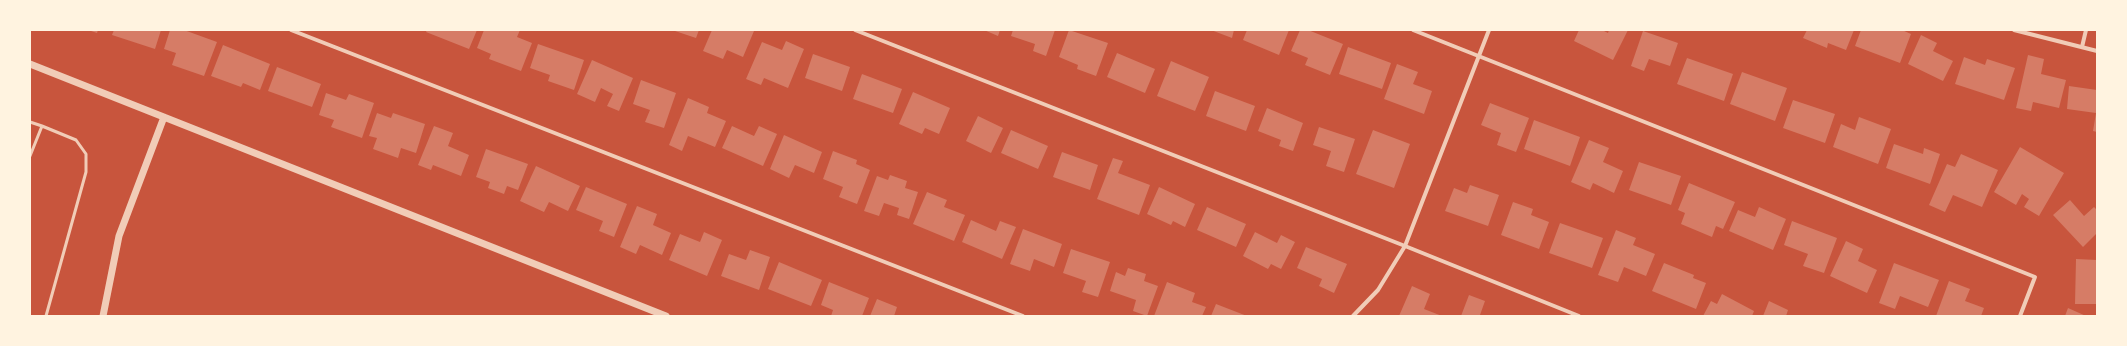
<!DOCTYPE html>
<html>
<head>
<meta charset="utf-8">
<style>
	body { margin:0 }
	#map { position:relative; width:2127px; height:346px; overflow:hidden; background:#c8553d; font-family:"Fira Sans",sans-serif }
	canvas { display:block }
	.frame { position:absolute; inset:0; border:31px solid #fff3e0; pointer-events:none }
</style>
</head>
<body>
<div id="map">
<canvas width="2127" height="346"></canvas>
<div class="frame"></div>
</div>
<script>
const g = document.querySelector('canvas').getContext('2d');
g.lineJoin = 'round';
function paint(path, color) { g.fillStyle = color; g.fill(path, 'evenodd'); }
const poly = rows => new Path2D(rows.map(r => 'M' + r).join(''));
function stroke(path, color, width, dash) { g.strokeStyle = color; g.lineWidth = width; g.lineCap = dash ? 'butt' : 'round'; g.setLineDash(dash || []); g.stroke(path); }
paint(poly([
	[88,30,98,30,97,33],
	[114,30,161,30,155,49,112,35],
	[170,30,184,30,217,42,204,76,172,65,176,53,164,49],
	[427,30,477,30,469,49,426,32],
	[484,30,520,30,517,37,532,43,521,71,489,59,491,54,477,48],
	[672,30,699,30,696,38],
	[712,30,751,30,754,31,743,57,727,50,723,59,703,51],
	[984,30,1000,30,998,36],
	[1013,30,1055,30,1046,56,1033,51,1035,44,1011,36],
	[1069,30,1108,43,1096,76,1077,69,1078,65,1059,57],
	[1211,30,1234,30,1232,38],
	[1247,30,1289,30,1279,55,1243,40],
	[1300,30,1308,30,1343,44,1330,75,1305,65,1308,58,1291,51],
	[1579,30,1602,30,1608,33,1609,30,1628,30,1613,60,1574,41],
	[1807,30,1854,30,1846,50,1828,43,1827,48,1803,38],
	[1861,30,1902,30,1911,34,1900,63,1855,46],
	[1643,31,1678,43,1670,66,1649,59,1644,71,1631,66],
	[1921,35,1937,43,1933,51,1953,61,1943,81,1908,64],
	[786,41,804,49,788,88,764,78,761,85,746,79,762,42,782,50],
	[538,44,584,60,574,90,548,81,550,75,530,68],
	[223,45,270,64,260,90,243,83,241,87,211,76],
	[1348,47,1391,63,1382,89,1339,74],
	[1117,53,1155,69,1145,93,1107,77],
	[813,54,850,67,842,91,805,78],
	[2028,55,2044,59,2041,74,2066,80,2059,108,2033,102,2031,111,2016,108],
	[1964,57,1985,65,1987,59,2015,68,2004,100,1955,84],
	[1687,58,1733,74,1724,101,1677,84],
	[592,60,633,78,619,111,607,106,613,94,601,88,595,102,577,94],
	[1171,61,1209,77,1195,111,1157,96],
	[1397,64,1418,72,1413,84,1432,91,1424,114,1384,99],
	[277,67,321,84,312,107,268,91],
	[1742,72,1787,88,1775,121,1730,104],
	[862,74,902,89,893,113,853,99],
	[641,80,676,93,664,128,645,122,650,110,633,104],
	[2069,86,2097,90,2097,132,2093,131,2096,113,2067,109],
	[1215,91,1255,106,1246,131,1206,116],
	[913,92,950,108,939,134,925,128,922,134,899,124],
	[326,93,346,100,349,94,374,103,362,138,331,127,334,120,319,115],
	[688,98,709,107,707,113,726,121,715,147,688,136,682,151,669,145],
	[1793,100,1835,114,1825,143,1783,128],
	[1490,103,1529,118,1516,152,1497,145,1501,133,1481,125],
	[1267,108,1303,123,1293,151,1279,146,1281,140,1258,131],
	[377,113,391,118,393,113,425,124,416,153,401,148,398,158,373,149,377,138,369,136],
	[978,116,1003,128,991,153,966,141],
	[1859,117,1891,129,1878,164,1833,147,1841,124,1855,130],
	[1534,120,1580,137,1570,166,1524,149],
	[434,126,453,133,448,146,469,155,461,176,433,165,431,170,418,165],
	[732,126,754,136,759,126,777,134,763,166,722,148],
	[1319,127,1355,139,1344,172,1326,166,1331,151,1313,145],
	[1011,130,1048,146,1038,169,1001,153],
	[1373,130,1410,144,1394,188,1356,174],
	[784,135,822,152,814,173,795,165,789,178,770,169],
	[1589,140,1609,148,1603,162,1623,171,1614,193,1593,183,1590,190,1571,182],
	[1894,144,1923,154,1924,148,1940,154,1930,184,1886,168],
	[2020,147,2064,173,2039,216,2024,207,2029,199,2022,194,2016,205,1994,192],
	[486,149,528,164,518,190,507,186,504,194,488,188,490,182,476,177],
	[833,151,857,160,856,164,870,170,857,204,839,197,843,187,823,179],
	[1062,152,1098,165,1090,190,1053,177],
	[1961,154,1998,170,1982,207,1953,195,1945,212,1929,205,1947,164,1955,167],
	[1113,158,1123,161,1118,173,1150,185,1139,215,1097,199],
	[1639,162,1681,176,1671,205,1629,190],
	[536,166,580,186,568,211,549,202,544,212,520,201],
	[890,175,907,181,905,188,918,192,909,219,897,215,899,208,884,203,879,216,864,211,877,176,888,180],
	[1689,183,1735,202,1723,229,1716,226,1712,237,1681,224,1685,213,1678,210],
	[1470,185,1499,195,1488,226,1445,211,1454,188,1467,193],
	[586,187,627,204,614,237,599,231,603,221,576,210],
	[1159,187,1195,204,1185,227,1173,221,1171,225,1147,214],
	[927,192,947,200,944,207,965,215,954,241,913,224],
	[2070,200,2084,216,2094,207,2097,210,2097,233,2083,247,2053,215],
	[1513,202,1533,209,1531,215,1549,222,1539,249,1501,235],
	[637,206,657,214,653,225,671,233,662,255,640,245,636,254,620,247],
	[1207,207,1246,224,1236,247,1197,230],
	[1759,207,1786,219,1773,250,1729,231,1738,210,1755,217],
	[971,220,996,231,1000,221,1016,227,1002,259,962,242],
	[1792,221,1837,238,1824,273,1803,266,1808,254,1784,245],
	[1560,223,1603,238,1592,268,1549,253],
	[1023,229,1062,244,1054,267,1034,259,1030,271,1010,264],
	[1616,230,1636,238,1633,245,1655,254,1646,276,1624,267,1618,282,1598,275],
	[704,232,722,240,707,276,669,260,680,234,700,242],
	[1255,232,1277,243,1281,235,1295,242,1281,269,1271,264,1268,269,1243,256],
	[1846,241,1863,249,1858,261,1877,270,1867,293,1830,276],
	[1306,247,1347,264,1334,293,1319,286,1322,279,1297,268],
	[1071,249,1110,262,1098,297,1082,292,1086,281,1063,273],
	[750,250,770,257,759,290,721,276,729,254,746,260],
	[2076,259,2097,260,2097,304,2075,304],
	[779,262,822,280,811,306,768,289],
	[1664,263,1694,275,1693,278,1706,283,1696,309,1652,291],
	[1894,263,1939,280,1928,307,1900,296,1895,309,1879,303],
	[1128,268,1146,274,1144,281,1158,286,1147,316,1133,311,1136,300,1110,291,1116,272,1125,276],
	[1949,281,1970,289,1965,301,1984,308,1981,316,1936,316],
	[829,282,869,298,862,316,831,316,833,310,821,305],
	[1167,282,1195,293,1192,302,1206,307,1202,316,1154,316],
	[1412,286,1430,294,1424,309,1442,316,1399,316],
	[1722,294,1754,311,1752,316,1703,316,1711,301,1717,304],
	[1469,295,1485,301,1480,315,1483,316,1461,316],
	[877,299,897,307,894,316,870,316],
	[1769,301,1788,310,1786,316,1763,316],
	[1216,304,1247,316,1211,316],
	[2068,308,2086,316,2065,316]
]), '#d67c66');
stroke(poly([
	[30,122,42,126],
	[30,156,42,126,76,140,86,154,86,172,46,316]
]), '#f1ccb7', 3);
stroke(poly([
	[291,30,1023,316],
	[855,30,1405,246,1579,316],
	[1413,30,2035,277,2020,316],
	[2014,30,2097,51],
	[2082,47,2086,30],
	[1353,316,1378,290,1405,246,1489,30]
]), '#f1ccb7', 4);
stroke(poly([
	[30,64,666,316],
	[103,316,119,236,164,117]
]), '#f1ccb7', 7);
</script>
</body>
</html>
